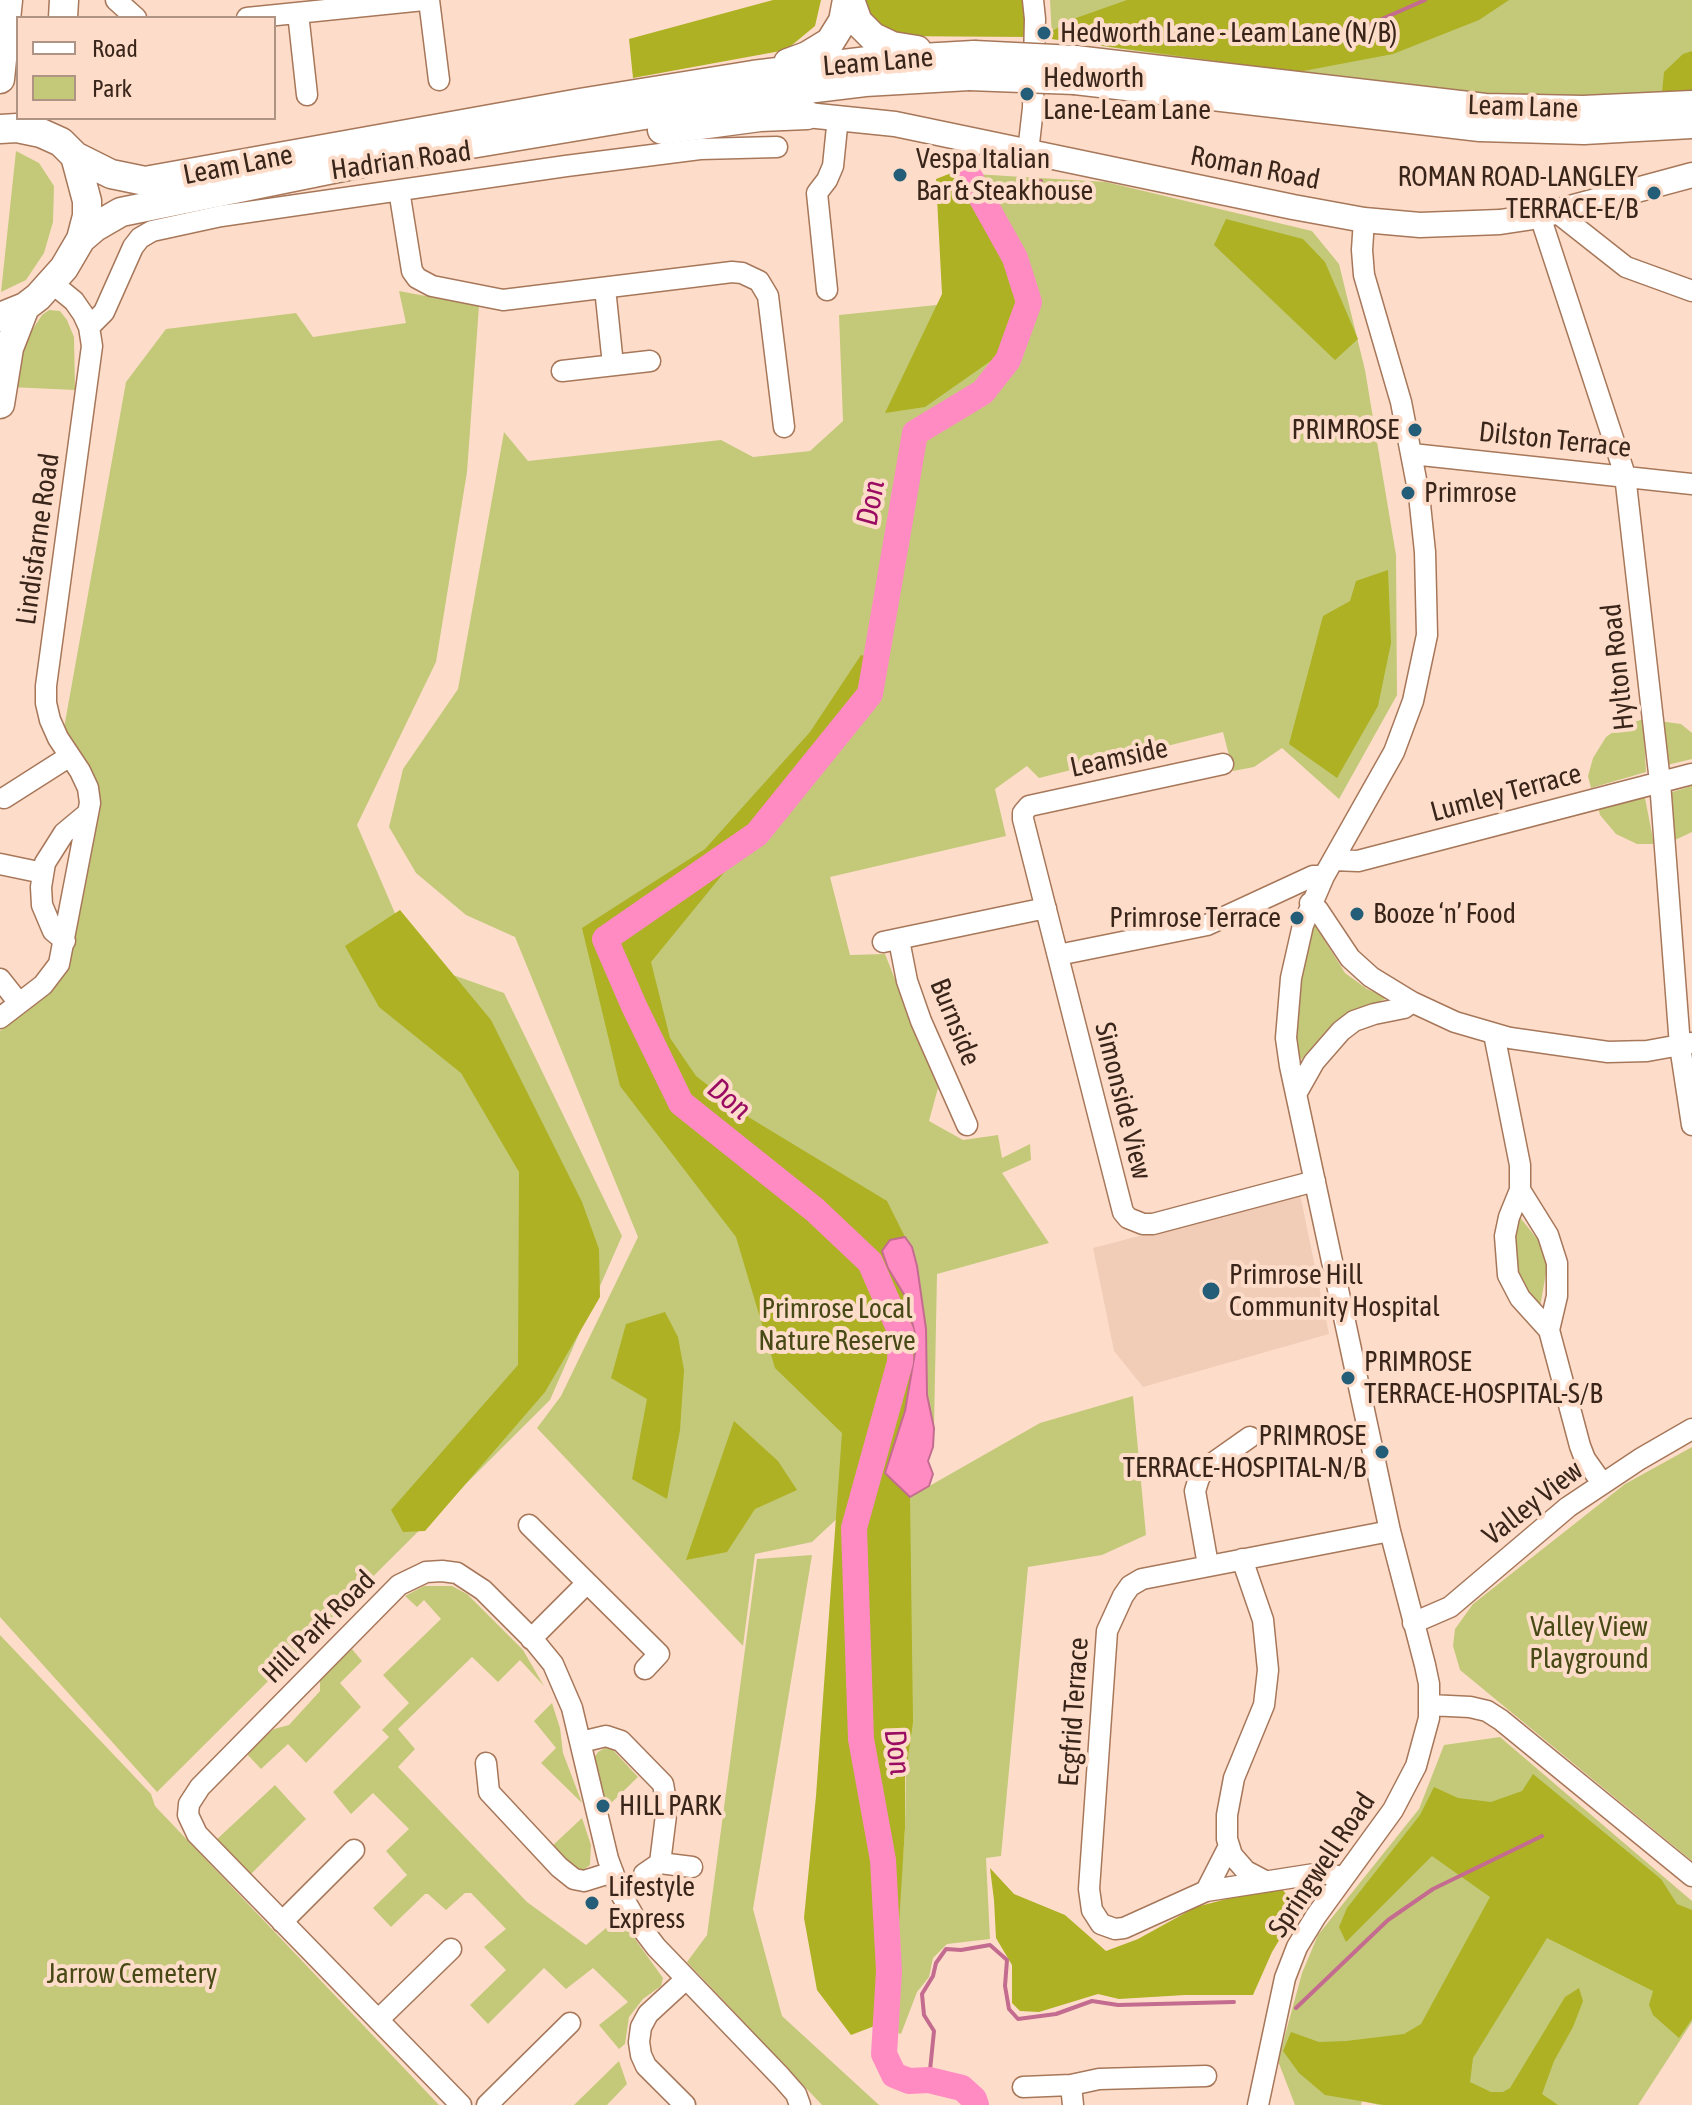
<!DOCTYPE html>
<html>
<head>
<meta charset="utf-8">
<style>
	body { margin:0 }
	#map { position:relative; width:1692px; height:2105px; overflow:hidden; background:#fdddca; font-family:"Asap Condensed",sans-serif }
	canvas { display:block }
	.legend { position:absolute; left:16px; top:16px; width:260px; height:104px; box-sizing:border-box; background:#fdddca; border:2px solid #af9383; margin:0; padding:10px 14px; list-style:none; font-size:24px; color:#392519 }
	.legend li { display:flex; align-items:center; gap:16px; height:40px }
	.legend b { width:40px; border:2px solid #af9383 }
</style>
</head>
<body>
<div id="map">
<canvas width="1692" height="2105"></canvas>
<ul class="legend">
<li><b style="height:10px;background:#fff"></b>Road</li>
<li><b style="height:22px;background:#c4c97a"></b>Park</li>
</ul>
</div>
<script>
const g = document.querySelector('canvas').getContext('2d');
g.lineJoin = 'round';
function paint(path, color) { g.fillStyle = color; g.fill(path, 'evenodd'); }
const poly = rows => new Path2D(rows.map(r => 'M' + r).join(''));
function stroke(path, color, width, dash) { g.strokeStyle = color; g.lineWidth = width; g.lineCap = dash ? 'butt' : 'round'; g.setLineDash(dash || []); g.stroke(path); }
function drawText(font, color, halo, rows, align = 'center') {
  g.font = font + ' "Asap Condensed",sans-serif'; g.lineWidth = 8; g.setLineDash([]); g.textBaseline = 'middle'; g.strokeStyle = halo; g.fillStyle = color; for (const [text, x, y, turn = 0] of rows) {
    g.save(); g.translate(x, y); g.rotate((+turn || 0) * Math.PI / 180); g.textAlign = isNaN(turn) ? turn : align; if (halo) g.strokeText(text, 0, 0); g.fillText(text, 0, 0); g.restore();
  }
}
paint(poly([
	[1300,1194,1329,1334,1143,1387,1114,1351,1093,1248]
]), '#f1cdb8');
paint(poly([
	[1050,0,1692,0,1692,92,1509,98,1206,61,1052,39],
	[16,151,39,163,54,186,53,222,44,253,26,280,1,292],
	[958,173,1106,182,1312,231,1339,264,1365,370,1396,555,1397,695,1339,799,1282,748,1254,767,1233,771,1223,732,1039,778,1027,766,995,789,1006,836,830,877,850,955,885,954,938,1088,929,1121,963,1140,998,1135,1002,1158,1030,1144,1031,1160,1002,1173,1049,1243,937,1274,934,1428,812,1542,755,1554,743,1646,537,1428,561,1396,638,1237,515,937,466,915,416,873,389,827,403,769,458,689,504,432,528,461,721,440,753,457,810,451,843,421,839,315,946,304],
	[399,291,479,306,467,472,436,662,357,825,416,962,504,993,622,1236,550,1400,157,1792,0,1617,0,1031,64,968,96,828,98,790,64,728,126,382,166,329,296,313,313,337,406,323],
	[49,310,60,311,67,320,74,337,75,390,10,387,21,347,42,315],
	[1643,719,1646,772,1591,788,1588,776,1593,758,1606,737,1620,727],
	[1659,721,1681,724,1692,733,1692,759,1667,765],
	[1692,786,1692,832,1675,840,1669,793],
	[1645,798,1654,844,1637,844,1616,834,1600,815,1598,807],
	[1313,922,1345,973,1367,989,1387,998,1345,1018,1322,1036,1301,1060,1295,1043,1302,967],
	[1519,1216,1545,1249,1547,1267,1540,1307,1529,1293,1516,1268,1514,1241],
	[1133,1396,1146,1535,1102,1555,1028,1567,1001,1856,986,1858,990,1939,947,1944,933,1958,929,1977,917,1992,901,2034,890,2030,905,1829,910,1497,1040,1423],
	[1692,1447,1692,1861,1460,1670,1453,1646,1455,1629,1473,1604,1625,1484],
	[812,1555,753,1909,782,2016,879,2105,822,2105,687,1962,707,1935,757,1559],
	[424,1586,452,1586,467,1594,523,1650,544,1686,520,1660,498,1682,472,1657,398,1729,415,1749,398,1767,527,1902,586,1945,619,1917,663,1978,661,1986,643,1999,629,2017,625,2044,619,2049,599,2025,628,2002,593,1968,566,1989,544,1968,488,2024,470,2005,506,1970,484,1947,506,1929,471,1893,465,1893,446,1910,428,1894,425,1894,391,1927,373,1908,407,1875,386,1851,409,1829,373,1793,351,1814,333,1792,389,1737,382,1730,409,1703,383,1675,441,1619,424,1600,417,1607,405,1596],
	[0,1635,151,1794,155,1806,439,2105,0,2105],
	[352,1649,362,1661,340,1683,361,1707,306,1763,288,1744,261,1769,245,1752,274,1729,289,1725,320,1691,320,1679],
	[552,1703,560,1728,563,1753,582,1803,541,1763,556,1748,534,1721],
	[1500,1737,1692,1901,1692,2022,1638,2105,1379,2105,1362,2101,1361,2105,1295,2105,1278,2061,1302,1973,1318,1935,1419,1809,1444,1745],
	[605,1748,612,1749,638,1777,607,1807,603,1800,594,1758,598,1752],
	[275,1785,306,1819,249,1876,215,1841],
	[582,1818,591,1845,590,1865,583,1870,573,1871,551,1847],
	[619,2061,627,2084,607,2105,574,2105]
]), '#c4c97a');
paint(poly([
	[773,0,821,0,815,26,786,50,633,78,629,39],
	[858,0,1022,0,1029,21,1029,37,888,36,874,27],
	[1127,0,1509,0,1479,20,1393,54,1298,72,1052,39,1052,31,1076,18],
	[1692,51,1692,91,1662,93,1664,72,1683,54],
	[969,166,992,241,1021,294,1025,337,925,407,885,413,942,294,936,179],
	[1226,219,1303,239,1325,262,1358,339,1335,360,1214,245],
	[1388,570,1391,643,1378,706,1337,778,1289,744,1323,616,1350,601,1356,581],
	[861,655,875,659,870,694,651,962,670,1038,696,1076,750,1118,887,1201,905,1237,890,1240,888,1268,905,1296,917,1341,905,1411,885,1473,910,1497,913,1722,905,1778,905,1828,893,2019,851,2035,817,1990,804,1918,816,1796,842,1433,775,1368,736,1237,620,1086,582,928,705,849,810,732],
	[400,910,491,1020,582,1202,599,1249,600,1297,545,1392,425,1531,403,1532,391,1510,518,1365,519,1172,461,1073,379,1007,345,946],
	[665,1312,678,1337,684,1370,680,1430,667,1499,632,1479,647,1399,611,1378,626,1324],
	[734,1421,778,1461,797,1490,755,1509,727,1552,686,1560],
	[1533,1774,1661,1879,1677,1904,1692,1910,1692,2019,1679,2038,1653,2015,1649,2005,1653,1991,1547,1938,1473,2058,1470,2082,1491,2092,1503,2092,1510,2088,1565,1997,1579,1988,1583,2001,1573,2027,1554,2061,1542,2094,1558,2105,1384,2105,1325,2095,1299,2073,1283,2051,1291,2032,1319,2042,1346,2041,1404,2034,1421,2024,1490,1897,1432,1856,1346,1942,1339,1927,1347,1908,1420,1815,1434,1787,1458,1798,1491,1802,1522,1791],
	[990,1868,1014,1894,1065,1915,1106,1951,1138,1939,1196,1907,1242,1895,1282,1889,1298,1909,1272,1952,1253,1995,1185,1995,1119,1999,1098,1994,1039,2012,1020,2011,1012,2003,1012,1965,996,1938,994,1900]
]), '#adb123');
const water = poly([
	[905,1237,912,1247,917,1266,926,1329,927,1395,934,1428,933,1447,928,1461,933,1474,929,1486,910,1497,885,1473,905,1411,917,1341,905,1296,888,1268,882,1251,890,1240,905,1237]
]);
paint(water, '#ff8bc2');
stroke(water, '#c46c8f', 2);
stroke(poly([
	[1337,39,1425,0],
	[986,207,1041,181],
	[1296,2008,1388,1920,1433,1889,1542,1836],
	[929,2080,934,2031,924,2015,922,1994,933,1976,936,1963,946,1949,961,1950,990,1945,1007,1960,1005,1986,1009,2009,1018,2019,1056,2014,1092,2001,1118,2005,1234,2002]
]), '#c46c8f', 4);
stroke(poly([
	[961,161,1015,258,1029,302,1008,360,983,392,915,433,870,694,757,834,605,939,634,1006,681,1103,815,1210,870,1262,901,1333,900,1362,854,1528,861,1739,883,1860,889,1971,884,2054,894,2075,909,2081,929,2080,962,2088,974,2099,976,2105]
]), '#ff8bc2', 26);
const minor = poly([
	[116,0,136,18],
	[429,0,439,80],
	[298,13,307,95],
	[247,18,424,0],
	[1028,152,1033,108,1035,19,1033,0],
	[399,190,412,271,417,278,432,286,503,300,732,272,742,273,759,281,768,296,784,427],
	[1555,211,1626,267,1692,291],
	[1540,216,1625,475,1660,782,1680,1046,1692,1125],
	[605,288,613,365],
	[827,290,817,193,827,180,833,166,838,117],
	[89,327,104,312,133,247,140,238,152,231,221,216,566,166,700,149,777,147],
	[562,371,650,361],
	[1412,454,1692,484],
	[1223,764,1029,806,1023,813,1023,819,1123,1212,1128,1218,1143,1224,1153,1224,1315,1181],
	[4,798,70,756],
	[1333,860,1358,861,1692,774],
	[0,864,43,873],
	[1310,903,1318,910,1350,958,1371,977,1412,1002,1455,1022,1510,1038,1608,1052,1647,1051,1691,1043],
	[899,940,907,981,921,1021,967,1125],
	[65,941,53,931,42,905,41,887,45,863,64,833,88,813],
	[883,942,1046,908],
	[1058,955,1207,925,1313,876,1324,876],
	[0,979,19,1003],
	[0,1018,43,985,59,964,90,803,88,788,80,771,58,738,50,720,46,703,46,686,92,346,89,327,83,314,74,301,52,283],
	[1494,1034,1520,1165,1520,1190,1548,1235,1557,1263,1557,1296,1549,1330,1580,1446,1585,1459,1602,1483],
	[1296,1094,1314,1062,1341,1031,1354,1021,1374,1014,1404,1008,1412,1002],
	[1520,1190,1509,1217,1505,1236,1508,1275,1520,1298,1549,1330],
	[529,1525,659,1654,645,1669],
	[1242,1559,1263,1620,1268,1670,1264,1705,1234,1778,1227,1815,1227,1839,1232,1855,1246,1871,1265,1881],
	[1208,1565,1195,1491,1199,1478,1206,1468,1250,1437],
	[1413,1623,1450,1607,1568,1507,1640,1459,1692,1429],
	[531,1639,587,1583],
	[1429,1705,1470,1707,1487,1711,1501,1720,1692,1876],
	[581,1742,606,1736,621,1741,663,1784,667,1807,660,1863],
	[486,1763,489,1792,559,1867,574,1879,584,1881,613,1872],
	[644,1874,660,1863,692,1867],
	[1344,1877,1321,1873,1206,1891,1124,1928,1115,1929,1101,1924,1092,1910,1089,1889,1107,1631,1123,1596,1130,1586,1142,1579,1390,1531],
	[1206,1891,1229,1846],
	[282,1922,354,1850],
	[378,2020,451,1949],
	[1071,2085,1073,2105],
	[1023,2087,1071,2085,1099,2079,1206,2076],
	[461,2105,197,1834,188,1815,189,1804,200,1787,399,1585,426,1572,442,1571,457,1573,483,1590,535,1642,553,1664,572,1708,608,1859,621,1894,637,1922,656,1947,781,2077,796,2094,800,2105],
	[487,2105,570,2023],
	[685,2105,646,2066,641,2055,639,2042,641,2027,648,2014,686,1979],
	[1258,2105,1285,1978,1297,1947,1316,1916,1393,1810,1416,1766,1429,1718,1429,1684,1425,1665,1390,1531,1290,1066,1286,1038,1291,978,1303,925,1324,876,1394,752,1413,701,1427,635,1425,552,1419,495,1401,402,1364,275,1362,250,1364,220]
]);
const major = poly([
	[807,115,895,124,1293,207,1364,220,1420,225,1500,222,1540,216,1692,175]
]);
const highway = poly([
	[850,0,858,22,873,37,892,46,917,50],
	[63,18,64,0],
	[1075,60,1485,108,1583,110,1692,105],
	[788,63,807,56,830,42,843,21,847,0],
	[0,79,8,0],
	[1075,80,1480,127,1584,130,1692,124],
	[0,129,17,128,41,133,61,142,75,156,87,201,87,216,81,239,64,268,38,297,25,307,0,317],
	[662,130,760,117,807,115],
	[75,156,111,174,145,181,580,103,753,75,868,61,974,55],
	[81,239,95,227,121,212,387,158,782,92,865,82,969,76],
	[0,404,9,348,25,307]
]);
stroke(minor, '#a7775a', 23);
stroke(major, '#a7775a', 27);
stroke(highway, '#a7775a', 31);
stroke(minor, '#fff', 20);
stroke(major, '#fff', 24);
stroke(highway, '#fff', 28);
const highwayBridge = poly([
	[974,55,1075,60],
	[969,76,1075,80]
]);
stroke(highwayBridge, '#a7775a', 31, []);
stroke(highwayBridge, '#fff', 28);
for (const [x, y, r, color] of [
	[1044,33,8,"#245d77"],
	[1027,94,8,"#245d77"],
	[900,175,8,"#245d77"],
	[1654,193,8,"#245d77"],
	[1415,430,8,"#245d77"],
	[1408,493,8,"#245d77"],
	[1357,914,8,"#245d77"],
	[1297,918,8,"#245d77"],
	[1211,1291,10,"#245d77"],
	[1348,1378,8,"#245d77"],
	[1382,1452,8,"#245d77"],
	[603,1806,8,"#245d77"],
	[592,1903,8,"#245d77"]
]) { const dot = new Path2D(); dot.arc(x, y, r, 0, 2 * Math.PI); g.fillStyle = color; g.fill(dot); stroke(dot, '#fdddca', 3); }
drawText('28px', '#392519', '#fdddca', [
	["Hedworth Lane - Leam Lane (N/B)",1060,33],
	["Hedworth",1043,78],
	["Lane-Leam Lane",1043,110],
	["Vespa Italian",916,159],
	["Bar & Steakhouse",916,191],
	["ROMAN ROAD-LANGLEY",1638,177,"right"],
	["TERRACE-E/B",1638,209,"right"],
	["PRIMROSE",1399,430,"right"],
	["Primrose",1424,493],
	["Booze ‘n’ Food",1373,914],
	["Primrose Terrace",1281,918,"right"],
	["Primrose Hill",1229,1275],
	["Community Hospital",1229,1307],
	["PRIMROSE",1364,1362],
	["TERRACE-HOSPITAL-S/B",1364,1394],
	["PRIMROSE",1366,1436,"right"],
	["TERRACE-HOSPITAL-N/B",1366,1468,"right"],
	["HILL PARK",619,1806],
	["Lifestyle",608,1887],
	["Express",608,1919]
], 'left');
drawText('28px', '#392519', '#fdddca', [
	["Leam Lane",878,62,-5],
	["Leam Lane",1523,107,2],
	["Hadrian Road",401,161,-8],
	["Leam Lane",238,165,-11],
	["Roman Road",1255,168,11],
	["Dilston Terrace",1555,440,6],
	["Lindisfarne Road",38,539,-82],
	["Hylton Road",1618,667,-96],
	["Leamside",1119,758,-12],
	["Lumley Terrace",1506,793,-15],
	["Burnside",955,1022,68],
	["Simonside View",1123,1101,76],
	["Valley View",1533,1503,-38],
	["Hill Park Road",319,1627,-45],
	["Ecgfrid Terrace",1074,1712,-86],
	["Springwell Road",1322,1865,-56]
]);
drawText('28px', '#484a16', '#fdddca', [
	["Primrose Local",837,1309],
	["Nature Reserve",837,1341],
	["Valley View",1589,1627],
	["Playground",1589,1659],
	["Jarrow Cemetery",132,1974]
]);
drawText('italic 30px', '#9a0c62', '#fdddca', [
	["Don",871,503,-80],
	["Don",729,1099,40],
	["Don",897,1752,82]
]);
</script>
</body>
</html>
